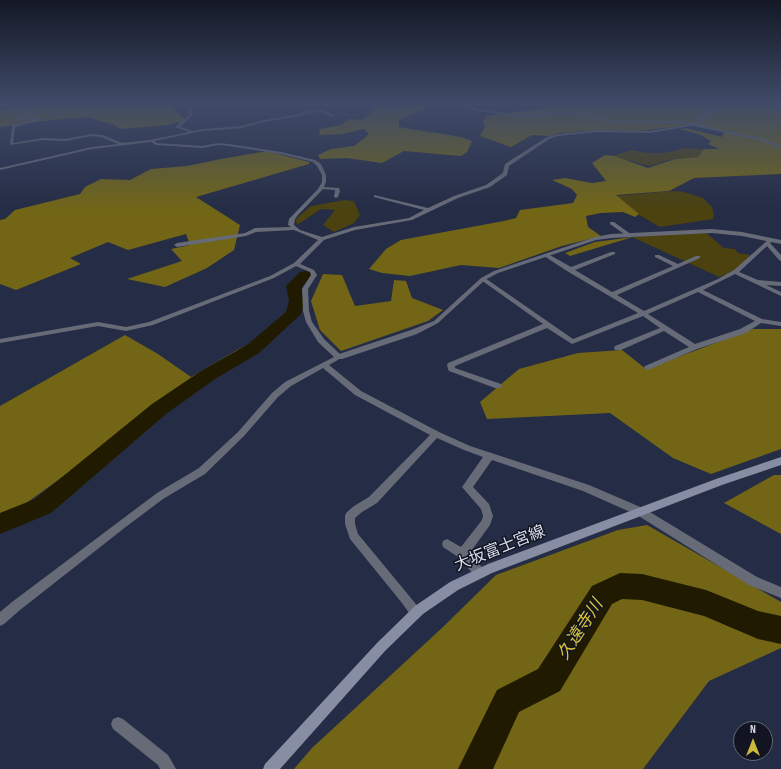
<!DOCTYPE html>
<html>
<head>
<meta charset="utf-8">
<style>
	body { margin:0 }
	#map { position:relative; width:781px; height:769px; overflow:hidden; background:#252c45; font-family:"Sofia Sans Condensed",sans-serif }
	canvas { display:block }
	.north { position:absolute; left:733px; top:721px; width:40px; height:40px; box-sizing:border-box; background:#121521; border:1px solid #626673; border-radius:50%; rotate:0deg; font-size:11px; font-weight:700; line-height:16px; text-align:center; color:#d9dfef }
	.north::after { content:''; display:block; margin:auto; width:14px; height:18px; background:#cdb938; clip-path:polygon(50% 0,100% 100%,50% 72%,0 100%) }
</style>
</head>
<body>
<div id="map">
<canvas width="781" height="769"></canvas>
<div class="north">N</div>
</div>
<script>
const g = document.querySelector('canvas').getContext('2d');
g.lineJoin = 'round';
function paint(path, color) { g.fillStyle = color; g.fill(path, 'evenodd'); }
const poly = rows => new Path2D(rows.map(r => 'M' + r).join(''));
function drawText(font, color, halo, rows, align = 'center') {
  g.font = font + ' "Sofia Sans Condensed","Noto Sans JP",sans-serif'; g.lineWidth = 3; g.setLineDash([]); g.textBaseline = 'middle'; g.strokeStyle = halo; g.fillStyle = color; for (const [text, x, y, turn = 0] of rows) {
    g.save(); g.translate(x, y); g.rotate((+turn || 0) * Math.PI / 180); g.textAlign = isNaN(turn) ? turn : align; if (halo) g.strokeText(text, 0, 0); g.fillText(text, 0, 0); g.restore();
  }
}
paint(poly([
	[684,148,704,149,699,157,672,159,650,166,612,156,632,150,647,153,661,153,678,150],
	[673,191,684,192,703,198,712,207,714,215,713,219,660,227,641,216,615,196],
	[345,200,354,201,360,215,354,223,334,232,323,225,335,210,321,209,297,225,296,219,311,206],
	[705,232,724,248,735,249,738,253,750,255,738,270,719,277,632,237]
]), '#4b420f');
paint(poly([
	[0,104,171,104,174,110,186,120,168,125,121,129,114,125,88,117,51,120,0,127],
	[533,104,781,104,781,174,694,178,669,191,616,195,639,214,635,217,623,212,601,213,586,216,588,227,601,236,562,246,499,268,461,265,410,276,382,273,369,269,386,249,401,240,504,221,516,218,520,210,573,203,577,195,572,189,552,180,565,178,592,183,606,181,592,163,605,155,614,156,648,168,675,159,698,157,704,149,719,149,708,144,711,141,701,135,680,129,686,128,722,137,724,131,689,125,640,131,600,130,558,133,549,136,532,135,511,147,480,136,485,126,483,121,487,116,548,107,534,106],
	[405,105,418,105,424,107,425,110,409,115,399,121,399,127,461,137,472,141,467,152,461,156,404,151,382,163,347,158,320,159,318,155,331,149,354,146,369,134,364,129,343,134,319,135,320,129,341,125,349,119,362,120,376,110,371,108,373,107,386,106,392,108],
	[267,151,309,162,309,164,196,197,240,225,234,250,207,268,165,287,127,279,182,261,171,249,190,245,186,234,128,250,108,242,70,258,81,264,16,290,0,284,0,220,5,219,15,210,80,194,85,187,101,179,130,180,151,169,187,166,221,159],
	[633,237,570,256,565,253,595,242],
	[323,274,342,275,355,306,391,301,394,280,406,281,412,298,443,310,428,321,341,351,320,330,311,301],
	[753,329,781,329,781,449,711,474,673,458,610,413,487,419,480,402,519,369,578,353,622,350,646,369],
	[125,335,158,354,191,377,244,346,0,522,0,406],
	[774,475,781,475,781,534,724,503],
	[647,525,781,602,781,648,709,681,643,769,294,769,312,748,443,627,496,575,618,530]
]), '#726616');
paint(poly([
	[8,104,22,104,21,106,0,110,0,106,8,104],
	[305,271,310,272,312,275,302,287,305,301,301,314,259,353,215,379,166,414,51,513,0,534,0,513,35,499,152,404,201,371,247,345,286,312,289,301,286,286,300,272,305,271],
	[620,573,642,574,706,590,758,611,781,616,781,644,758,639,704,616,642,600,622,599,612,604,560,691,519,712,493,769,458,769,497,690,538,669,592,586,620,573]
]), '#201b00');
paint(poly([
	[16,104,18,108,36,110,33,114,19,118,43,119,15,127,13,143,43,138,65,139,92,134,103,135,122,143,150,140,189,132,175,127,189,115,187,106,189,105,191,106,193,115,180,127,193,131,203,129,241,126,264,120,300,114,307,110,299,104,302,104,310,111,321,109,335,116,332,117,320,111,307,113,301,116,264,122,241,128,203,131,154,141,157,143,202,146,218,143,229,144,281,152,315,160,321,164,326,175,326,182,324,187,339,188,340,191,338,197,336,198,334,197,335,190,323,189,298,215,295,219,294,225,300,230,322,237,354,227,409,218,424,210,374,197,374,195,428,208,454,196,486,185,503,173,505,164,547,137,557,134,598,130,649,131,686,125,698,122,701,117,717,108,719,104,721,104,720,110,703,119,700,124,686,127,649,133,598,132,557,136,549,139,509,166,507,175,490,187,458,198,412,220,355,230,324,240,300,264,314,270,317,275,308,289,309,311,312,322,324,339,343,357,329,365,361,391,439,432,470,446,589,485,645,509,757,577,781,587,781,598,749,585,637,515,583,491,492,460,473,487,489,504,493,516,490,525,469,554,484,569,486,573,484,577,480,578,476,577,458,557,443,547,442,544,443,541,447,539,461,547,482,520,483,516,481,509,462,487,483,457,464,450,437,438,377,503,362,512,355,518,355,524,358,534,420,609,422,613,420,617,416,619,412,617,402,603,350,539,345,524,345,516,346,513,354,506,369,497,430,435,355,395,323,368,291,386,278,397,244,436,205,474,163,499,127,526,20,610,4,624,0,626,0,612,12,602,157,493,199,468,238,432,272,393,285,382,334,357,318,342,306,322,303,311,302,289,311,275,310,272,296,266,274,278,153,325,126,331,98,326,0,343,0,339,98,322,126,327,149,322,270,276,294,263,318,240,294,230,256,232,246,236,177,247,174,245,177,243,245,233,255,228,291,227,288,225,289,219,318,189,322,182,322,175,317,166,313,162,281,154,229,146,218,145,202,148,156,145,151,142,92,149,0,170,0,168,92,147,118,144,101,137,92,136,65,141,43,140,10,145,12,125,33,120,14,119,18,115,31,112,32,111,16,110,15,106,0,107,0,105,16,104],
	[610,222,614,222,632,235,627,236,610,224,610,222],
	[769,239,774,240,770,243,781,255,781,261,779,260,767,246,739,272,758,280,781,282,781,286,766,285,781,292,781,296,735,274,703,290,762,319,781,322,781,326,761,323,746,333,697,349,648,370,644,368,645,366,689,347,664,331,621,350,615,350,614,348,615,346,660,328,643,316,572,344,547,328,455,366,455,368,501,384,502,386,501,388,495,388,449,371,448,369,447,365,448,363,543,324,481,280,481,278,485,278,573,339,638,313,567,271,544,256,544,254,548,254,571,267,611,252,615,252,615,254,575,270,612,292,673,266,655,257,655,255,659,255,678,264,696,256,700,256,700,258,617,295,644,311,718,279,734,270,769,239],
	[698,292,755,321,740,329,695,344,648,314,698,292],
	[118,717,123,719,168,755,176,769,160,769,158,765,113,729,111,724,113,719,118,717]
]), '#676b78');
paint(poly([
	[459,104,463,104,478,109,514,114,541,115,567,111,619,121,679,121,761,138,781,146,781,148,759,140,679,123,619,123,567,113,541,117,514,116,477,111,459,104],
	[712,229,742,232,781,240,781,244,742,236,712,233,611,238,596,240,498,273,485,280,438,323,417,334,342,359,339,359,335,357,336,355,411,330,434,321,481,278,494,271,595,237,611,234,712,229]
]), '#676b78');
paint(poly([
	[781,457,781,465,722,485,492,573,458,590,423,614,385,651,280,769,263,769,265,764,377,643,415,606,450,582,488,564,716,479,781,457]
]), '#878ea3');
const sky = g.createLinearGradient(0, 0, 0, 211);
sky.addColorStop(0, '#141826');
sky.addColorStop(0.49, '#404b68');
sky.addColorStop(1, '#404b6800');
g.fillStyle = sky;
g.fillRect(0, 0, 781, 211);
drawText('16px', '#d9dfef', '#121521', [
	["大坂富士宮線",500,549,-22]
]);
drawText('italic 17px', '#dbc43d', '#121521', [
	["久遠寺川",581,630,-57]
]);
</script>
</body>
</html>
